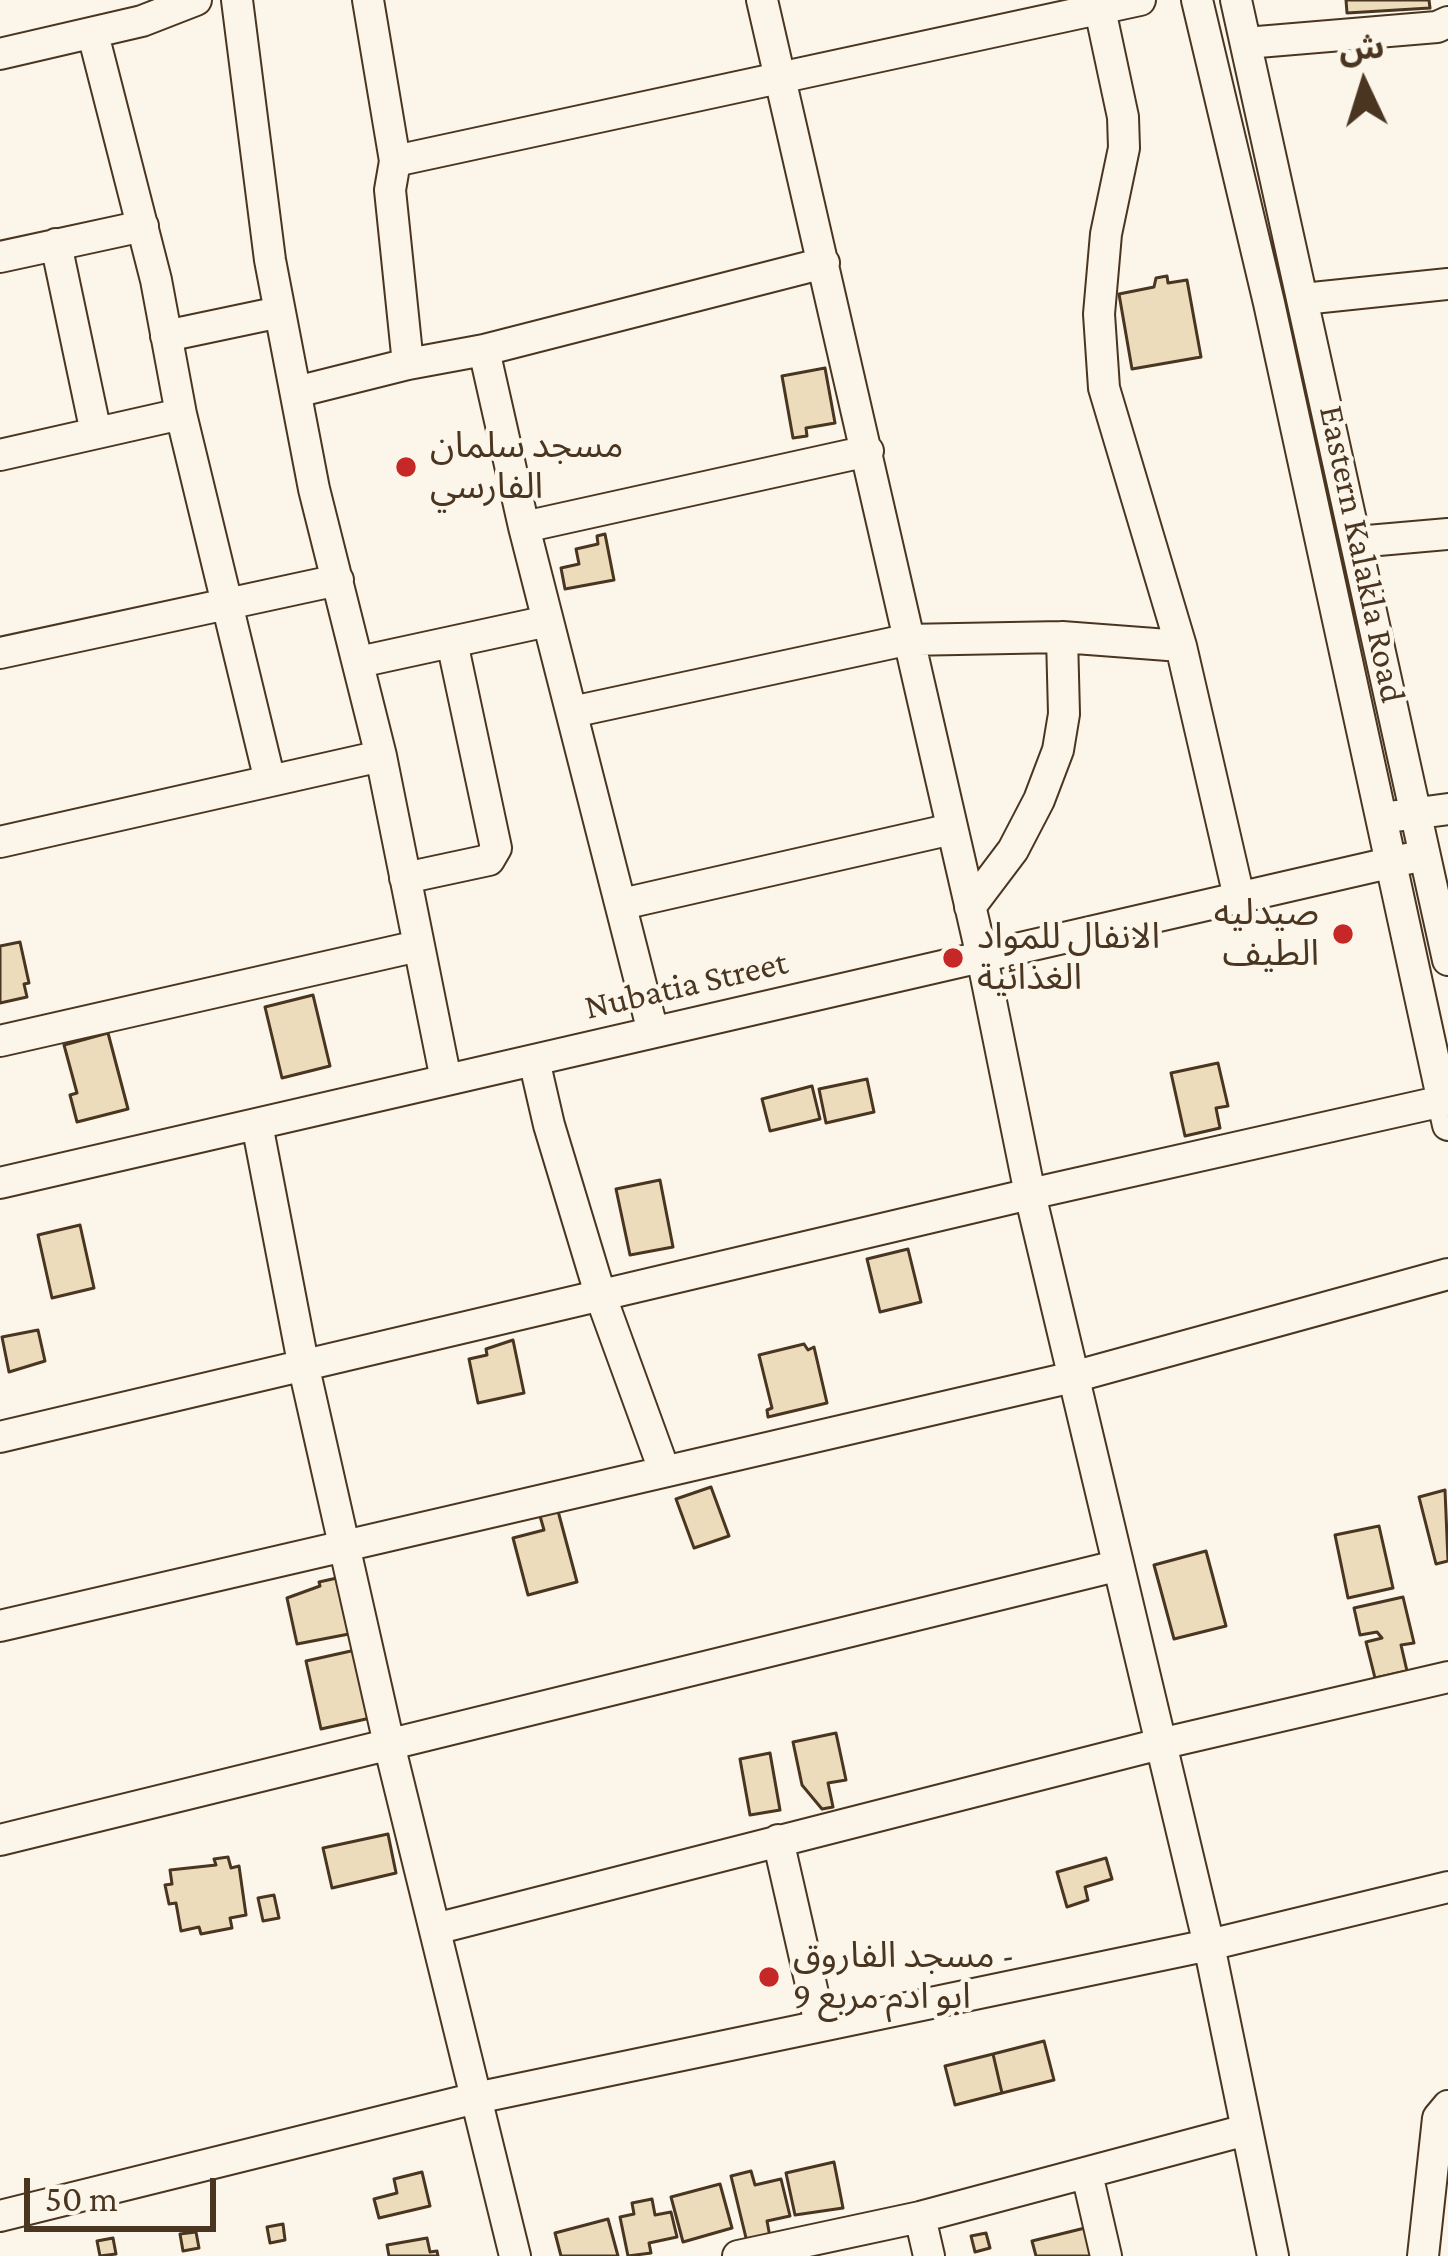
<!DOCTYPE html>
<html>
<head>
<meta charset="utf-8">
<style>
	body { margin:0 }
	#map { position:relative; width:1448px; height:2256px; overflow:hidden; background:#fbf6e9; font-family:"Crimson Pro","Noto Sans Arabic",serif }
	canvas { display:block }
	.north { position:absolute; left:1304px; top:24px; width:120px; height:120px; -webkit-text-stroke:9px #fbf6e9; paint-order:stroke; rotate:356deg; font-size:33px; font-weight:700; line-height:48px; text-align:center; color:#4a3520 }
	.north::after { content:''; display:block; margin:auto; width:42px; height:54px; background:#4a3520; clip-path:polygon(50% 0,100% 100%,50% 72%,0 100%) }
	.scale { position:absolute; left:24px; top:2178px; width:192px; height:54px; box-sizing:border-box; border:6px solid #4a3520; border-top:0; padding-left:15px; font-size:36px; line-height:42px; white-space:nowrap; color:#4a3520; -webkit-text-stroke:9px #fbf6e9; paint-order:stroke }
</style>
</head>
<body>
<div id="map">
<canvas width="1448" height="2256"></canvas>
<div class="north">ش</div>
<div class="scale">50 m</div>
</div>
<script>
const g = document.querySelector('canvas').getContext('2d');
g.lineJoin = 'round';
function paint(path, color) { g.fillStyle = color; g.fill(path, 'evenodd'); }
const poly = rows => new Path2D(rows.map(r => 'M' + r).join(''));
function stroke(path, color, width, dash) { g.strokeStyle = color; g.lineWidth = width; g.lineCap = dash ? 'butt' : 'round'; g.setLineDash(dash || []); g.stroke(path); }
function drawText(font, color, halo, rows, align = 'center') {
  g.font = font + ' "Crimson Pro","Noto Sans Arabic",serif'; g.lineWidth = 9; g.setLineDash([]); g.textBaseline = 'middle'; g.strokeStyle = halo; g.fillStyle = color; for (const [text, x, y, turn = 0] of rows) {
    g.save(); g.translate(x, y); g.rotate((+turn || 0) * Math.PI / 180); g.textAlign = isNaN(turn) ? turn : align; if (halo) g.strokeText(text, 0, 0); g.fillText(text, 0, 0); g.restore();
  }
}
const building = poly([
	[1346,0,1429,0,1430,8,1347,13,1346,0],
	[1167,276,1168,283,1187,280,1201,357,1132,369,1119,294,1154,287,1156,278,1167,276],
	[825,368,835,423,806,428,807,436,793,438,782,376,825,368],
	[605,534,614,580,565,589,561,568,579,564,576,549,598,544,597,536,605,534],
	[20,942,29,983,24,984,27,997,0,1003,0,946,20,942],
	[313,995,330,1066,282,1078,265,1007,313,995],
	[108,1033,128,1109,77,1122,70,1095,77,1093,64,1045,108,1033],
	[1218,1063,1228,1106,1216,1108,1220,1128,1185,1136,1171,1073,1218,1063],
	[867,1079,874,1112,826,1123,819,1089,867,1079],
	[812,1086,820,1119,770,1131,762,1099,812,1086],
	[660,1180,673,1247,630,1255,616,1189,660,1180],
	[80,1225,94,1288,52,1298,38,1235,80,1225],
	[908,1249,921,1302,880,1312,867,1259,908,1249],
	[38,1330,45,1361,9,1372,2,1337,38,1330],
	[513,1340,524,1393,478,1403,469,1359,487,1355,486,1349,513,1340],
	[804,1344,808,1350,814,1347,827,1403,768,1417,767,1410,772,1408,759,1355,804,1344],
	[711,1487,729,1536,694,1548,676,1499,711,1487],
	[1445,1490,1448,1561,1436,1564,1419,1497,1445,1490],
	[558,1511,577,1582,528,1595,513,1538,544,1530,540,1516,558,1511],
	[1379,1526,1393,1588,1348,1598,1335,1535,1379,1526],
	[1206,1551,1226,1626,1174,1639,1154,1565,1206,1551],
	[337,1578,349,1634,297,1644,287,1598,320,1586,319,1582,337,1578],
	[1403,1597,1414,1643,1401,1645,1407,1671,1375,1678,1366,1642,1382,1638,1377,1632,1360,1635,1354,1608,1403,1597],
	[360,1649,375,1717,321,1729,306,1661,360,1649],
	[836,1733,846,1780,828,1783,833,1807,822,1809,802,1785,793,1742,836,1733],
	[770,1753,780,1810,750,1815,740,1759,770,1753],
	[388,1834,396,1873,332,1888,323,1848,388,1834],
	[228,1857,231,1868,239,1866,246,1915,230,1918,232,1928,201,1934,199,1927,181,1931,176,1903,169,1904,165,1885,172,1884,170,1870,216,1865,214,1859,228,1857],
	[1106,1858,1112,1879,1085,1887,1088,1900,1067,1907,1057,1872,1106,1858],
	[274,1895,279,1918,263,1921,258,1898,274,1895],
	[1044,2041,1054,2080,1002,2093,993,2054,1044,2041],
	[993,2054,1002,2093,955,2105,945,2066,993,2054],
	[834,2162,843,2208,795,2215,786,2173,834,2162],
	[751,2171,755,2185,781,2179,790,2216,767,2221,770,2237,747,2242,731,2176,751,2171],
	[422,2172,430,2206,379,2218,374,2199,397,2193,394,2179,422,2172],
	[720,2184,732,2228,683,2242,671,2197,720,2184],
	[652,2199,655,2215,671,2212,677,2237,649,2243,651,2253,628,2256,620,2217,634,2214,632,2203,652,2199],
	[608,2219,618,2256,561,2256,555,2233,608,2219],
	[283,2224,285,2240,270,2243,267,2227,283,2224],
	[1085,2228,1092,2256,1036,2256,1032,2241,1085,2228],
	[196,2232,199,2248,183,2251,180,2234,196,2232],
	[986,2233,990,2248,975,2252,971,2236,986,2233],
	[113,2238,116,2254,100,2256,97,2241,113,2238],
	[427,2238,430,2252,437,2251,438,2256,389,2256,387,2245,427,2238]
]);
paint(building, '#ecdcbc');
stroke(building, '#4a3520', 3);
const minor = poly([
	[237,0,270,260,314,489,381,756,446,1080],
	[368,0,395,161,390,190,408,364],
	[762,0,982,957,1030,1194,1209,1945,1273,2256],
	[1098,0,1123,117,1124,148,1106,234,1099,314,1104,388,1181,646,1239,897],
	[1197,0,1269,303,1448,1125],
	[1236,0,1448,960],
	[93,34,156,280,181,414,270,781],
	[1246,43,1437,27,1448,22],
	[0,54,142,21,196,0],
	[395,161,1140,0],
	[56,244,96,433],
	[0,257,143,226],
	[1303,299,1448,284],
	[166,336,280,312],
	[484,350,524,527,653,1032],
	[296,392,408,364,484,350,824,263],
	[0,455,181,414],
	[524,527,868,451],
	[1356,542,1448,534],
	[0,653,338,580],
	[359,662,548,621],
	[572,712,906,640,1062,637,1181,646],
	[1396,816,1448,809],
	[0,842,381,756],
	[405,878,489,860,496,848,452,642],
	[622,904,952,829],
	[970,907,1013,850,1039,800,1058,750,1064,714,1062,637],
	[0,1041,418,946],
	[534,1060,549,1125,601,1297,664,1470],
	[257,1124,304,1368,389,1744,515,2256],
	[0,1183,1424,855],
	[0,1437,1030,1194,1443,1101],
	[0,1626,1073,1377,1448,1274],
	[0,1840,1116,1566],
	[778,1840,820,2024],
	[435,1929,1160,1744,1448,1677],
	[1087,2174,1106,2256],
	[0,2216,476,2098,1209,1945,1448,1887],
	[920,2217,929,2256],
	[738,2256,920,2217,1246,2130],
	[1423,2256,1438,2118,1448,2106]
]);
stroke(minor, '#4a3520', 34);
stroke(minor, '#fbf6e9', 30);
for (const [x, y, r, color] of [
	[406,467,12,"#c62828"],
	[1343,934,12,"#c62828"],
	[953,958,12,"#c62828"],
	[769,1977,12,"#c62828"]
]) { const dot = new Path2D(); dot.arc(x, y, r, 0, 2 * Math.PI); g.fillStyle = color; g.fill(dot); stroke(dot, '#fbf6e9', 4.5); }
drawText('36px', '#4a3520', '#fbf6e9', [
	["مسجد سلمان",430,446],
	["الفارسي",430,487],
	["صيدليه",1319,913,"right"],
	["الطيف",1319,954,"right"],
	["الانفال للمواد",977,937],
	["الغذائية",977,978],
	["مسجد الفاروق -",793,1956],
	["ابو ادم مربع 9",793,1997]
], 'left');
drawText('36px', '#4a3520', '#fbf6e9', [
	["Eastern Kalakla Road",1362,554,78],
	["Nubatia Street",686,985,-13]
]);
</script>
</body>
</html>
